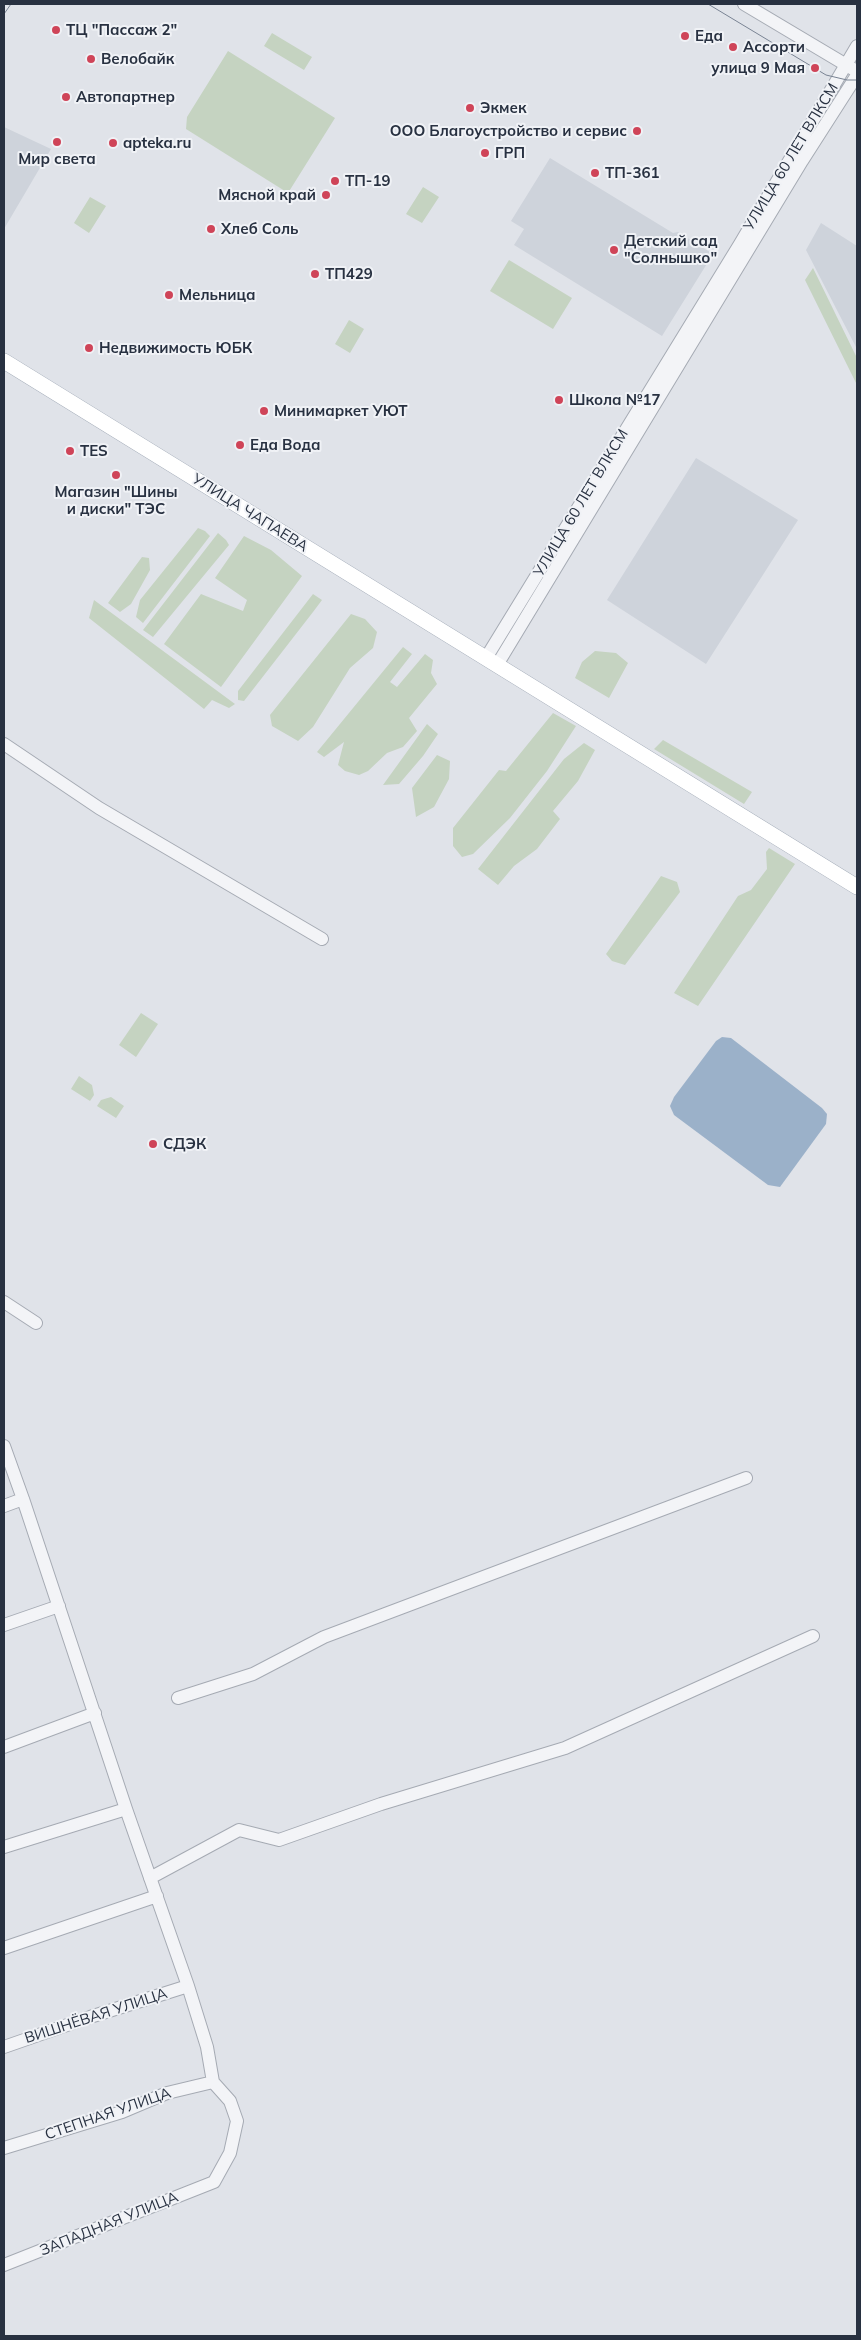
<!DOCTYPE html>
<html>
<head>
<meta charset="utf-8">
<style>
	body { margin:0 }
	#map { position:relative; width:861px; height:2340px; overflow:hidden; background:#e0e3e9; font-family:Mulish,sans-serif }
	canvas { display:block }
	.frame { position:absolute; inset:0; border:5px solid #283141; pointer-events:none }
</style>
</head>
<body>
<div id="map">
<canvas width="861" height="2340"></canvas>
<div class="frame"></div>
</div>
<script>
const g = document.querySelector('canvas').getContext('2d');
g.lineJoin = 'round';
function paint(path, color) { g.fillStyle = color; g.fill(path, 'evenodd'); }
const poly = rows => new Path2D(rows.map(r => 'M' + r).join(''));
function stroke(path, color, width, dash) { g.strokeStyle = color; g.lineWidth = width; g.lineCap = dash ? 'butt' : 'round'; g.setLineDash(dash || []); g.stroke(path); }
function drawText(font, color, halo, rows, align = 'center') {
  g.font = font + ' Mulish,sans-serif'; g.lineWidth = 4; g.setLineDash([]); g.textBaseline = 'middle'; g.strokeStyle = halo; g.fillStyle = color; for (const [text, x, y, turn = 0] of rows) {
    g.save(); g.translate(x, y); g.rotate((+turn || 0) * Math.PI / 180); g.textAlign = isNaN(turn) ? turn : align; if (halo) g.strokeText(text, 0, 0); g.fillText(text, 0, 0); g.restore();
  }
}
paint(poly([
	[4,127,51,149,4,229],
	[550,158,673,233,678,232,713,254,662,336,514,245,524,229,511,221],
	[821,223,857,246,857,349,806,250],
	[696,458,798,520,706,664,607,600]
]), '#ced3db');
paint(poly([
	[272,33,312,57,304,70,264,46],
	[228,51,335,118,288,193,186,129,187,117],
	[423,187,439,197,422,223,406,214],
	[90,197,106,206,89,233,74,223],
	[509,260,572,298,553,329,490,291],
	[813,268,857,358,857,385,805,280],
	[349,320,364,329,350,353,335,344],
	[198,528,205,531,210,536,143,623,136,617,140,600],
	[218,533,226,540,229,545,153,637,143,630],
	[244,536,271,550,302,576,221,687,164,644,201,594,243,611,247,600,215,578],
	[142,557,149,558,150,570,131,604,120,612,108,603],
	[313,594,322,600,313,612,244,701,238,700,238,691],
	[94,600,235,704,229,708,212,700,204,709,89,618],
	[351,614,365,619,377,632,373,648,350,668,313,727,298,741,272,726,270,715],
	[403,647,412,654,390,682,397,687,425,654,433,660,431,673,437,684,409,718,417,731,403,747,387,753,368,771,359,775,345,771,338,765,344,742,324,757,317,752],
	[595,651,616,653,628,663,609,698,575,678,582,662],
	[553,713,576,726,547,771,510,818,473,854,462,857,453,846,453,828,499,770,506,771],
	[427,724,438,734,423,756,399,784,383,785],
	[663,740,752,792,744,804,654,749],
	[584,743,595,750,578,781,553,811,560,819,537,849,514,866,498,885,478,869,564,759],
	[437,755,450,761,449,779,434,807,416,817,412,788],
	[769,848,795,864,698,1006,674,993,738,896,751,890,767,869,766,852],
	[661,876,677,882,680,892,625,965,612,961,606,954],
	[141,1013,158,1024,136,1057,119,1045],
	[79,1076,92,1085,94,1095,90,1101,71,1089],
	[111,1097,124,1106,116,1118,97,1106,101,1100]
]), '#c5d3c1');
paint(poly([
	[722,1037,731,1038,822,1108,827,1114,826,1124,780,1187,768,1185,674,1115,670,1106,674,1097,716,1041]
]), '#9bb1c9');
const minor = poly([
	[744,4,853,69],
	[486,658,740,244,857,46],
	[497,665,802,161,857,75],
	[4,744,99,808,322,939],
	[4,1302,36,1323],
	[4,1446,23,1499,126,1809,188,1986,207,2047,213,2082,230,2101,237,2121,230,2153,214,2182,4,2265],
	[4,1506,23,1499],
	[4,1625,59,1606],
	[178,1698,253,1674,324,1637,746,1478],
	[4,1747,95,1713],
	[4,1847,126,1809],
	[150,1878,239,1830,279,1840,381,1804,565,1748,813,1636],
	[4,1948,157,1896],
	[4,2047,90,2017,188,1986],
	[4,2148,122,2112,167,2093,213,2082]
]);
const major = poly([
	[4,361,857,887]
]);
stroke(minor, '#a5aab3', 14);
stroke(major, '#9fa8b5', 16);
stroke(minor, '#f3f4f7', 12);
stroke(major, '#fff', 15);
stroke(poly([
	[708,4,826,75,847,80,857,80],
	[4,14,11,4]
]), '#798393', 1);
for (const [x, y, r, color] of [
	[56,30,5,"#cf4458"],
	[685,36,5,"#cf4458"],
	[733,47,5,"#cf4458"],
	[91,59,5,"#cf4458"],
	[815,68,5,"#cf4458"],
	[66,97,5,"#cf4458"],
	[470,108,5,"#cf4458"],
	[637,131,5,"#cf4458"],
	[57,142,5,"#cf4458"],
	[113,143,5,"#cf4458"],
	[485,153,5,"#cf4458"],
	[595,173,5,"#cf4458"],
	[335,181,5,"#cf4458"],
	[326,195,5,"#cf4458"],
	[211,229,5,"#cf4458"],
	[614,250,5,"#cf4458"],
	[315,274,5,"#cf4458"],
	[169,295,5,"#cf4458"],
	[89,348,5,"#cf4458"],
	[559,400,5,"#cf4458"],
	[264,411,5,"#cf4458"],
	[240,445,5,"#cf4458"],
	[70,451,5,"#cf4458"],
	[116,475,5,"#cf4458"],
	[153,1144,5,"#cf4458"]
]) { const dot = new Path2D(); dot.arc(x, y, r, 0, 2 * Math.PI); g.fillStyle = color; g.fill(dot); stroke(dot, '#f0f2f6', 2); }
drawText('bold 15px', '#283141', '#f0f2f6', [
	["ТЦ \"Пассаж 2\"",66,30],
	["Еда",695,36],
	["Ассорти",743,47],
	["Велобайк",101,59],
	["улица 9 Мая",805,68,"right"],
	["Автопартнер",76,97],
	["Экмек",480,108],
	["ООО Благоустройство и сервис",627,131,"right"],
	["apteka.ru",123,143],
	["ГРП",495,153],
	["Мир света",57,159,"center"],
	["ТП-361",605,173],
	["ТП-19",345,181],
	["Мясной край",316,195,"right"],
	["Хлеб Соль",221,229],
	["Детский сад",624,241],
	["\"Солнышко\"",624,258],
	["ТП429",325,274],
	["Мельница",179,295],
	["Недвижимость ЮБК",99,348],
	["Школа №17",569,400],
	["Минимаркет УЮТ",274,411],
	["Еда Вода",250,445],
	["TES",80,451],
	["Магазин \"Шины",116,492,"center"],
	["и диски\" ТЭС",116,509,"center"],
	["СДЭК",163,1144]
], 'left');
drawText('15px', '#283141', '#f0f2f6', [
	["УЛИЦА 60 ЛЕТ ВЛКСМ",791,157,-59],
	["УЛИЦА 60 ЛЕТ ВЛКСМ",581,503,-59],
	["УЛИЦА ЧАПАЕВА",250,513,32],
	["ВИШНЁВАЯ УЛИЦА",96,2016,-18],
	["СТЕПНАЯ УЛИЦА",108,2114,-19],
	["ЗАПАДНАЯ УЛИЦА",109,2224,-22]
]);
</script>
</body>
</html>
